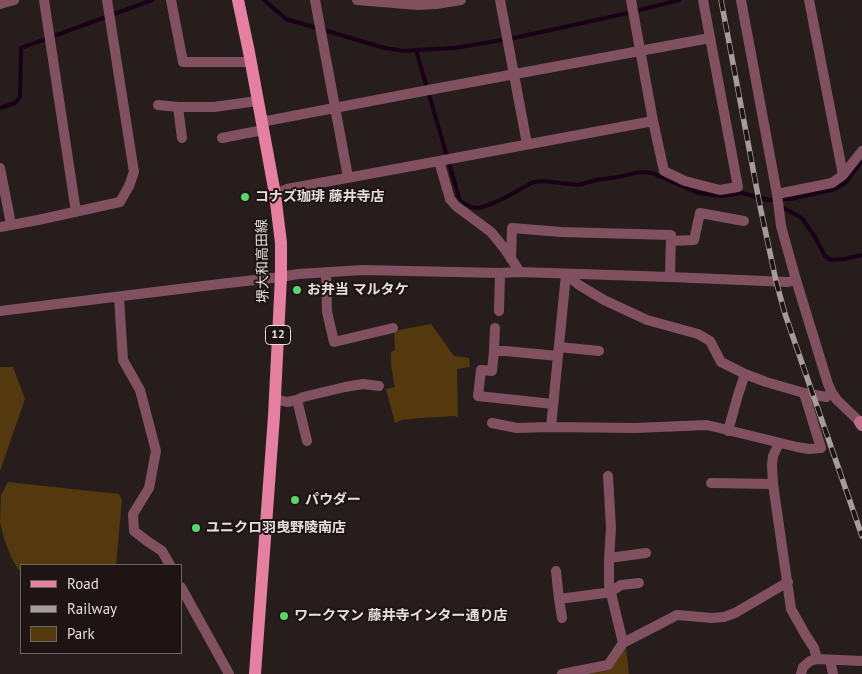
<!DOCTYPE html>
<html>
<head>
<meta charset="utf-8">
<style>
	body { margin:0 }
	#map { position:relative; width:862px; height:674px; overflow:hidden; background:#271d1c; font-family:"PT Sans",sans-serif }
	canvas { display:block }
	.legend { position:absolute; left:20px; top:564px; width:162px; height:90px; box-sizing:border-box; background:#1d1413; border:1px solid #6d6564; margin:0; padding:6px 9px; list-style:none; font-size:15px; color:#e5dede }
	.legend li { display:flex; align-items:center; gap:10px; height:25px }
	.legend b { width:25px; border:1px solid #6d6564 }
</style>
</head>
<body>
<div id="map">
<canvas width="862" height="674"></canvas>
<ul class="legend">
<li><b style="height:6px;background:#e680a3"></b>Road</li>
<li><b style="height:6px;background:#a59d9d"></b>Railway</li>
<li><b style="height:14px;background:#54380e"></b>Park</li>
</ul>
</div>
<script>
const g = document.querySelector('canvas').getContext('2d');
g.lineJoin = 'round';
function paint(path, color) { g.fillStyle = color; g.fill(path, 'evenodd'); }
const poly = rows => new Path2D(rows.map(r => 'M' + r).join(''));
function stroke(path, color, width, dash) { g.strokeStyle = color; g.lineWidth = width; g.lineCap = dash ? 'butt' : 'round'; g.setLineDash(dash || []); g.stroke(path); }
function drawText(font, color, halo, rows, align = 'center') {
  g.font = font + ' "PT Sans","Noto Sans JP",sans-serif'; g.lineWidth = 4; g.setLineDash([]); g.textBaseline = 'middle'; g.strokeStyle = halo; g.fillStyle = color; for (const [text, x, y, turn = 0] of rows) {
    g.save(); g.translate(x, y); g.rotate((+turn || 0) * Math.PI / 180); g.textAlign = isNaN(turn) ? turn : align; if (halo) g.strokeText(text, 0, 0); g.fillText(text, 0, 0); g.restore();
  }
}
paint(poly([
	[431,324,454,356,469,358,470,367,457,369,458,418,455,416,420,418,402,420,395,423,386,389,395,387,391,366,391,352,395,350,394,331],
	[0,367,13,367,25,399,0,471],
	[8,482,119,494,122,500,116,565,21,565,21,572,18,569,11,557,4,539,0,522,1,495],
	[626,648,629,674,589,674,610,670,621,653]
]), '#54380e');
stroke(poly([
	[264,0,286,19,385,48,404,51,416,50,455,48,514,38,628,13,679,0],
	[416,50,460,201,471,207,479,208,494,203,508,196,533,182,544,181,578,185,596,180,618,177,640,172,652,173,698,193,720,196,742,193,769,200,791,199,835,189,845,183,862,161],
	[0,108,15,103,20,97,21,48,152,0],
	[780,206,802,218,815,237,825,256,831,260,844,259,862,255]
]), '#1a0016', 4);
stroke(poly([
	[44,0,76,212],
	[171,0,183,62,250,62],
	[315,0,348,177],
	[357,0,418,5,436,4,461,0],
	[500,0,527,144],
	[631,0,653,121,664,171,685,181,720,190,738,187,703,0],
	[741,0,777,194,781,226,796,280,828,384,832,393,837,400,860,422,862,422],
	[809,0,843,175],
	[0,4,14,0],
	[158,105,178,107,214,107,257,101],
	[178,107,182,138],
	[261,122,434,89,710,38],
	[222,138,263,130],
	[0,168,11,224],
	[275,194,287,189,439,161],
	[777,194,832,183,843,175,862,151],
	[0,227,38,220,120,202,129,186,134,172,107,0],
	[671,241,694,240,700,213,744,221],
	[511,259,512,228,561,232,671,235,670,277],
	[326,272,327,312,334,342,393,328],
	[520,272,504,248,491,232,456,206,450,199,439,161,653,121],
	[566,274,579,285,604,300,647,320,698,334,710,341,721,362,745,374,766,382,804,393,826,397,832,393],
	[119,297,123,360,140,390,156,451,149,488,133,514,134,531,147,541,162,551,170,565],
	[0,311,220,284,281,277,298,274,363,270,500,273,520,272,670,277,788,282,796,280],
	[499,311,500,273],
	[559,347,599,351],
	[494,351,495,328],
	[275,399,287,402,297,400,307,441],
	[297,400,303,397,345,387,363,384,379,386],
	[553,404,478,396,481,370,492,371,494,351,505,351,558,356],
	[492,423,517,428,551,427,636,428,707,425,797,447,809,449,821,448,804,393],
	[551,427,566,274],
	[728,431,738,395,745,374],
	[608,476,611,528,609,558],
	[711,483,773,484,791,609,805,634,814,648,817,659],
	[773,484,772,465,773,456,779,443],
	[556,571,559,599,605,593,610,592,621,585,639,583],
	[181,587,229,674],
	[559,599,562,618],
	[623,643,609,585,609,558,646,553],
	[830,660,833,674],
	[562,674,608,665,623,643,677,615,712,618,724,617,735,613,788,582],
	[801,674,803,667,810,661,817,659,862,661]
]), '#825161', 10);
stroke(poly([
	[860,422,862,425]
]), '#bb6c86', 12);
stroke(poly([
	[238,0,249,52,275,194,281,243,281,277,274,416,255,674]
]), '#e680a3', 12);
const rail = poly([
	[721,0,760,206,776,281,785,314,862,536]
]);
stroke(rail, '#a59d9d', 5.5);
stroke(rail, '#1d1413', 4, [11]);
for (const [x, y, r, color] of [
	[245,197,5,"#5ad56e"],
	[297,290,5,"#5ad56e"],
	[295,500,5,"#5ad56e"],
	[196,528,5,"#5ad56e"],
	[284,616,5,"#5ad56e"]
]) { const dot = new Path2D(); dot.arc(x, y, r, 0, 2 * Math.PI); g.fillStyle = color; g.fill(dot); stroke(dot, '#1d1413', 2); }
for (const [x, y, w] of [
	[278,335,25]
]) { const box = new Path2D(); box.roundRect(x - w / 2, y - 9.5, w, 19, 4); g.fillStyle = '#1d1413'; g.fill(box); stroke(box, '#e5dede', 1); }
drawText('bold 12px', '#e5dede', null, [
	["12",278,335]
]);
drawText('bold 14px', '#e5dede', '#1d1413', [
	["コナズ珈琲 藤井寺店",255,197],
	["お弁当 マルタケ",307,290],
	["パウダー",305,500],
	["ユニクロ羽曳野陵南店",206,528],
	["ワークマン 藤井寺インター通り店",294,616]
], 'left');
drawText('14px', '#e5dede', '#1d1413', [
	["堺大和高田線",263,261,-91]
]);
</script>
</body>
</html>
